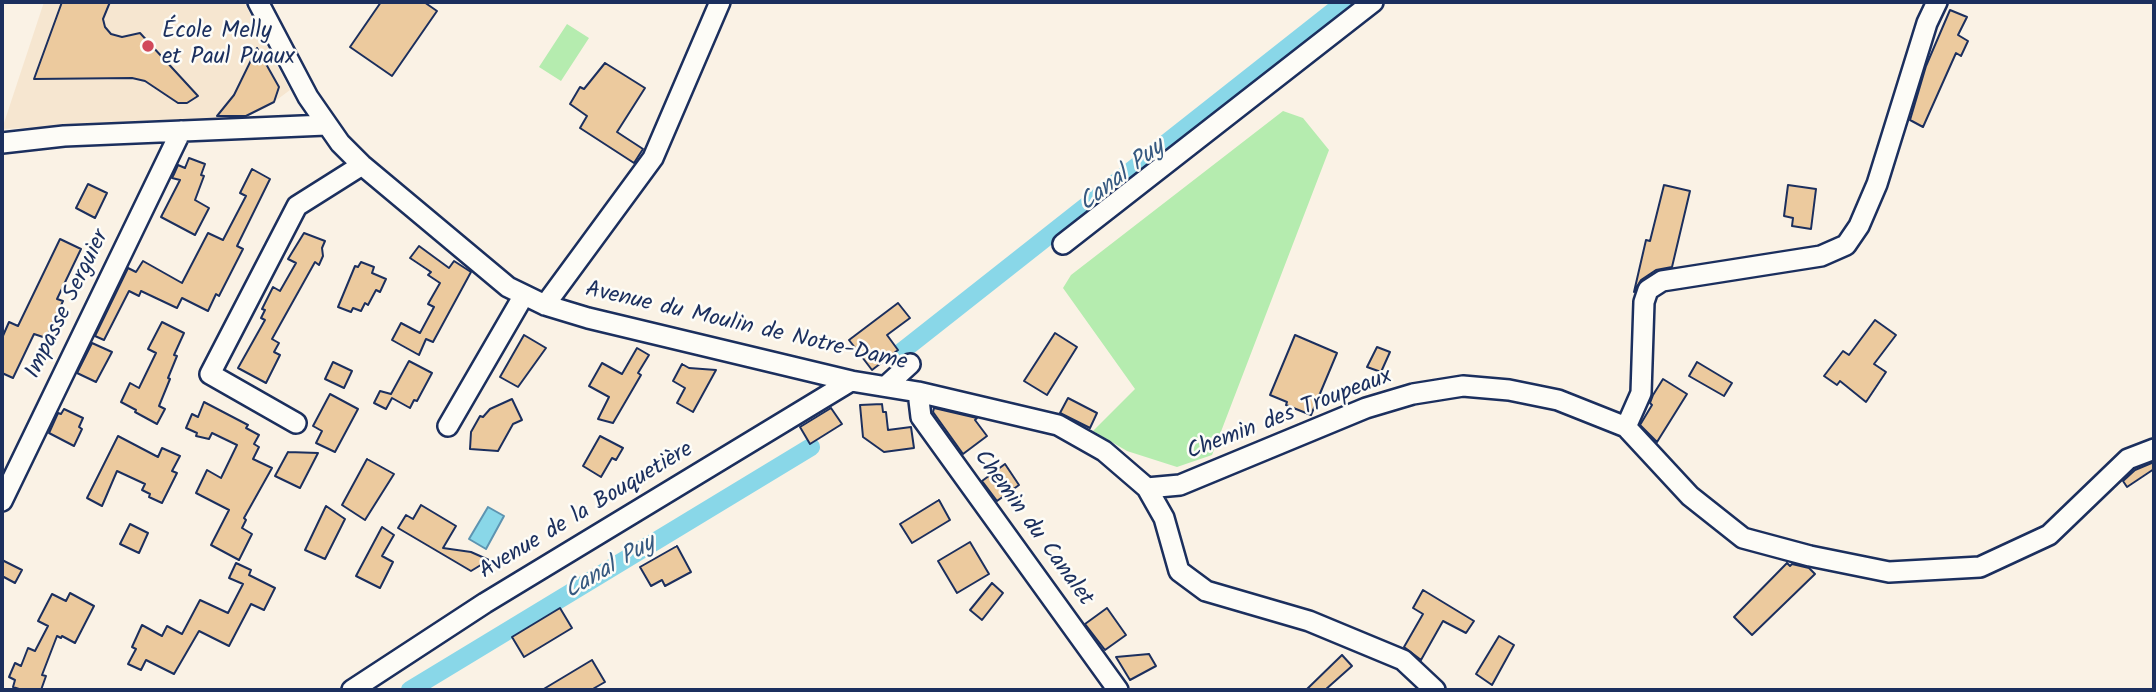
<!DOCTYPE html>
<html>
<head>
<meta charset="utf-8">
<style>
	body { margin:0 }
	#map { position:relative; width:2156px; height:692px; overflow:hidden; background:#faf2e5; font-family:Kalam,sans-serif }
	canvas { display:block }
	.frame { position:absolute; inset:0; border:4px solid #1b2f5e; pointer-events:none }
</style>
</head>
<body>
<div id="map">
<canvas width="2156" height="692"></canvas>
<div class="frame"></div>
</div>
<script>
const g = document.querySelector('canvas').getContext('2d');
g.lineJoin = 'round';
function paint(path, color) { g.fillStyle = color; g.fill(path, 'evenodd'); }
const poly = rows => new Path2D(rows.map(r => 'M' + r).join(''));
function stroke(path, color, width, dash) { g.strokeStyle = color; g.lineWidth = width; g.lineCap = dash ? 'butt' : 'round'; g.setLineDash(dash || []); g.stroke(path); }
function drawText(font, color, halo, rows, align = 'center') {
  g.font = font + ' Kalam,sans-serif'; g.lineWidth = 5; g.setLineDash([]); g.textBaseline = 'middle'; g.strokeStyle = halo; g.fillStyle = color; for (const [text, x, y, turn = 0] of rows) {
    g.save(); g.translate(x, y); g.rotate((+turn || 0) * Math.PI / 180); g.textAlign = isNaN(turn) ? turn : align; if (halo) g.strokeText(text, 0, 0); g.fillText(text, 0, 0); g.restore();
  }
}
paint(poly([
	[44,2,244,2,290,90,266,108,243,118,2,129]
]), '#f6e6d0');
paint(poly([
	[567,24,589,38,561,81,539,67],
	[1283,111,1303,118,1329,150,1212,455,1177,467,1127,451,1093,431,1135,389,1063,288,1071,275]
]), '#b5ecaf');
const water = poly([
	[488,507,504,516,486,549,469,539,488,507]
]);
paint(water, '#89d7e8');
stroke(water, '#5d94b1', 2);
stroke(poly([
	[901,352,1345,2],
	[410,690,811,447]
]), '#89d7e8', 18);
const building = poly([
	[62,2,110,2,103,19,105,27,111,34,122,37,140,33,198,96,187,103,178,103,145,81,132,78,34,79,62,2],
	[381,2,424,2,437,11,392,76,350,47,381,2],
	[1950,10,1967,17,1958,35,1968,41,1961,56,1956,53,1923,127,1910,120,1926,66,1950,10],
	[257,48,279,87,274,102,246,116,217,116,234,95,257,48],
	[605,63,645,88,617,132,643,149,634,163,580,128,587,116,570,104,580,87,584,89,605,63],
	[189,158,205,164,201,175,204,176,195,200,209,208,195,235,161,217,180,180,172,178,174,174,178,165,185,168,189,158],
	[252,169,270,179,237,246,243,249,219,296,216,294,208,311,182,298,177,308,141,291,139,296,129,291,104,340,95,336,128,268,136,272,143,261,182,283,208,233,223,240,246,196,240,193,252,169],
	[88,184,107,193,95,218,76,208,88,184],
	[1664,185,1690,191,1672,267,1656,270,1641,280,1634,292,1646,240,1650,241,1664,185],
	[1788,185,1816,189,1811,229,1792,226,1793,218,1784,216,1788,185],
	[304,233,325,241,322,248,323,256,319,265,315,262,272,339,279,343,274,352,280,355,266,383,238,368,265,320,261,318,265,310,262,309,273,287,280,291,296,263,288,259,304,233],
	[60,239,81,249,57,299,63,301,46,338,34,334,13,378,2,373,2,338,9,322,18,326,60,239],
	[419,246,449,268,454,261,471,272,433,342,426,339,419,355,392,340,401,323,420,333,434,307,428,304,440,283,428,275,431,272,410,258,419,246],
	[361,262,374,267,372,273,386,279,380,292,376,290,368,305,365,303,361,311,353,308,351,312,338,307,355,266,358,267,361,262],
	[898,303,910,318,887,335,898,350,872,370,849,340,898,303],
	[1875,320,1896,335,1874,364,1886,372,1866,402,1840,381,1837,385,1824,376,1843,351,1849,355,1875,320],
	[162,322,184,333,174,355,177,356,168,378,170,379,159,406,165,409,157,424,135,412,136,410,121,402,130,383,139,388,156,353,148,349,162,322],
	[1055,333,1077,347,1047,395,1024,381,1055,333],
	[524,335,546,348,518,387,500,377,524,335],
	[1295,335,1337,353,1311,415,1286,405,1287,402,1270,395,1295,335],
	[92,343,112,352,96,382,77,373,92,343],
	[1377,347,1390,352,1381,372,1367,367,1377,347],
	[637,348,649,355,638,373,641,375,613,423,598,419,609,397,589,386,602,363,622,374,637,348],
	[409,361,432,373,417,401,414,400,410,408,392,398,386,409,374,403,380,391,391,394,409,361],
	[333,362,352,371,344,388,325,379,333,362],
	[1697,362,1732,383,1724,396,1689,376,1697,362],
	[682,364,689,368,716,370,693,412,677,403,685,388,673,381,682,364],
	[1663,379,1687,394,1657,442,1640,425,1652,405,1650,403,1653,395,1663,379],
	[330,394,358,409,335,452,316,443,322,431,313,426,330,394],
	[1068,398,1097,413,1090,428,1060,413,1068,398],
	[512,399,522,420,513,424,498,451,470,449,471,432,480,416,483,417,490,409,512,399],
	[204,402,248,425,246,428,259,435,254,444,259,447,253,459,272,468,244,518,246,520,242,528,252,534,239,560,211,545,229,510,196,493,207,470,221,478,237,445,212,433,209,439,196,436,197,433,186,428,192,414,198,417,204,402],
	[882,404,883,412,886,412,888,430,911,427,914,448,884,452,863,437,860,405,882,404],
	[831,408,842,424,810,444,800,427,831,408],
	[934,408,977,418,975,420,987,436,963,454,933,412,934,408],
	[64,409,83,418,79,427,82,429,74,446,49,433,58,413,61,414,64,409],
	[118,436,158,457,162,448,180,456,172,471,177,473,162,503,149,497,150,494,142,490,145,484,117,471,102,506,87,498,118,436],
	[600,436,623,448,616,460,612,458,601,477,583,466,600,436],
	[288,452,318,453,300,488,275,476,288,452],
	[367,459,394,474,365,520,342,505,367,459],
	[2154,462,2154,469,2127,487,2123,481,2135,470,2154,462],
	[1005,464,1019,485,997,501,982,481,1005,464],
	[939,500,950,520,912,543,900,524,939,500],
	[421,505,456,526,443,548,471,552,489,560,471,571,398,528,406,515,413,519,421,505],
	[326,506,345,519,325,559,305,550,326,506],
	[130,524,148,533,139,553,120,544,130,524],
	[382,527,394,535,382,556,393,562,380,588,356,576,382,527],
	[970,542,989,574,957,593,938,561,970,542],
	[677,546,691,572,665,586,662,580,651,586,640,567,677,546],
	[2,560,22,570,15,583,2,576,2,560],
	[236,563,251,570,249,575,275,588,264,610,251,604,229,646,199,631,174,674,146,660,141,670,128,664,136,649,132,647,142,625,162,636,167,626,182,634,200,600,228,613,243,584,229,578,236,563],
	[1787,563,1790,566,1792,564,1809,568,1815,574,1752,635,1734,617,1787,563],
	[992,583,1003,593,982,620,970,610,992,583],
	[1423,590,1474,621,1466,633,1443,621,1421,660,1404,647,1423,614,1413,608,1423,590],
	[70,593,94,606,75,643,62,636,61,638,57,636,42,675,46,676,41,690,22,690,13,687,15,680,9,677,15,663,21,666,28,648,35,651,48,626,38,621,52,594,66,601,70,593],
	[560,608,572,628,524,657,512,637,560,608],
	[1107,608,1126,635,1105,650,1085,624,1107,608],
	[1499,636,1514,645,1492,685,1476,674,1499,636],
	[1149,654,1156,666,1130,680,1116,657,1149,654],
	[1342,655,1352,666,1325,690,1306,690,1342,655],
	[592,660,605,682,591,690,542,690,592,660]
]);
paint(building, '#ecca9e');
stroke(building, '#1b2f5e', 2);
const street = poly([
	[258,2,308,97,340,143,362,165,508,287,545,305,588,318,851,381,918,392,1058,425,1104,451,1147,488,1164,518,1179,571,1206,591,1309,621,1403,660,1435,690],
	[2,143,64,136,326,125],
	[1063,244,1373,2],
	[545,305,653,158,720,2],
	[886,386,910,364],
	[918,392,921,417,1118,690],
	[296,423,210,374,297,206,362,165],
	[448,426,524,295],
	[1626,427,1641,393,1644,302,1648,290,1662,281,1821,256,1846,245,1859,226,1877,184,1927,23,1937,2],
	[1147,488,1180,485,1366,408,1413,394,1463,386,1509,390,1558,400,1626,427,1690,496,1743,538,1810,556,1889,572,1980,567,2049,535,2128,459,2154,449],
	[2,501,181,131],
	[352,690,485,603,851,381]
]);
stroke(street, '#1b2f5e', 24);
stroke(street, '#fdfcf7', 19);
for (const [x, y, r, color] of [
	[148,46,7,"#d1495b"]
]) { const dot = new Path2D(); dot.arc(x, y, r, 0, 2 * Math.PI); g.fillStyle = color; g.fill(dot); stroke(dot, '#fdfcf7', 2.5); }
drawText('23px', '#1b2f5e', '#fdfcf7', [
	["École Melly",162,33],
	["et Paul Puaux",162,59]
], 'left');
drawText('23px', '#1b2f5e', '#fdfcf7', [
	["Impasse Serguier",69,305,-64],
	["Avenue du Moulin de Notre-Dame",746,328,13],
	["Chemin des Troupeaux",1290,416,-21],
	["Avenue de la Bouquetière",587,512,-31],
	["Chemin du Canalet",1032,529,54]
]);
drawText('italic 24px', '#365980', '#fdfcf7', [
	["Canal Puy",1123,177,-38],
	["Canal Puy",611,569,-31]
]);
</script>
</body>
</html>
